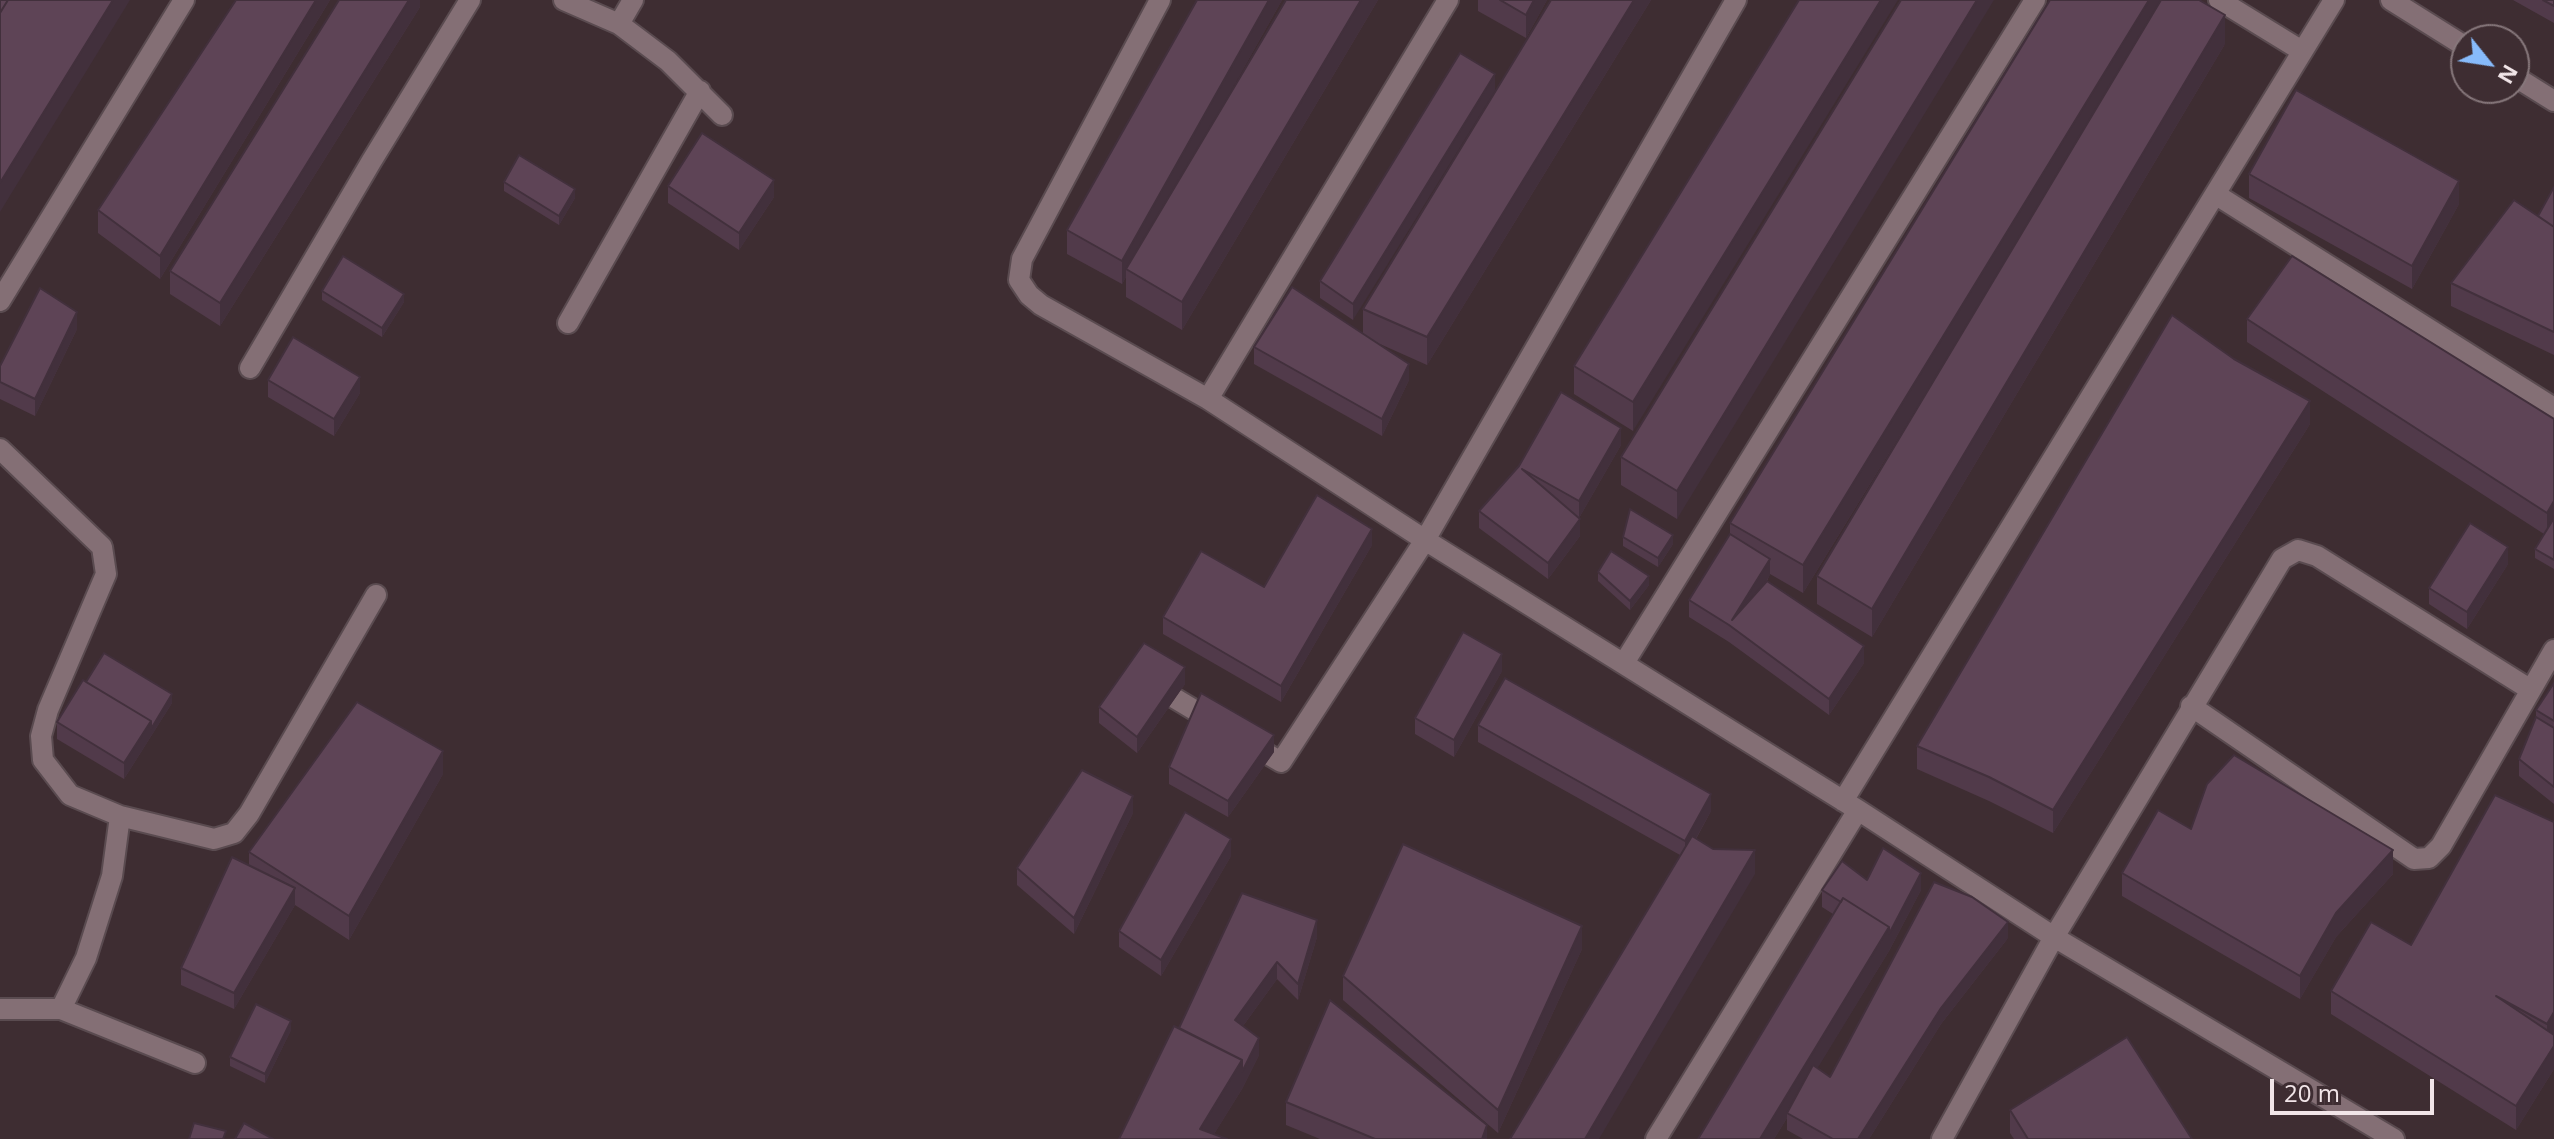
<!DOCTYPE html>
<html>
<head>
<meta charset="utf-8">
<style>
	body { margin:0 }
	#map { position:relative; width:2554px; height:1139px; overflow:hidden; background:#3e2d32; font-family:"Open Sans",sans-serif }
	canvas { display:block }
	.north { position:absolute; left:2450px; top:24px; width:80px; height:80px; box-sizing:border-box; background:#3e2d32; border:2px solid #86777b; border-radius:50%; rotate:120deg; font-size:22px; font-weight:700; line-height:32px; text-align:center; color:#f1e5e8 }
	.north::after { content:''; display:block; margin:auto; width:28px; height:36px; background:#87bbfb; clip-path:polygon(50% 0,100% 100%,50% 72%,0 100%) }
	.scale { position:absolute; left:2270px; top:1079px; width:164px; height:36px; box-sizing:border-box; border:4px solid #f1e5e8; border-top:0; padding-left:10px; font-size:24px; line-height:28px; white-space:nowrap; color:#f1e5e8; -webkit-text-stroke:6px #3e2d32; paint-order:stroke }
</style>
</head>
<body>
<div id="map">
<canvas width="2554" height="1139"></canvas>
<div class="north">N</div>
<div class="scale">20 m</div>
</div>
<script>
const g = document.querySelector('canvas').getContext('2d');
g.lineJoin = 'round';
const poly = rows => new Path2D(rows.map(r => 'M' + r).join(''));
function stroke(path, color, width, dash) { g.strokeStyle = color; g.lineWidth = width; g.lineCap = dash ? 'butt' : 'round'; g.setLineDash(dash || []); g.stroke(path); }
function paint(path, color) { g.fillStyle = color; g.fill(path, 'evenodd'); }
const minor = poly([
	[564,0,619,24,633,0],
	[1160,0,1022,259,1019,280,1029,295,1041,305,1208,399,1425,540,1858,810,2054,937,2394,1139],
	[2219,0,2302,51],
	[2391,0,2466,47],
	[619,24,668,61,722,115],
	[2514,76,2554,101],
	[2215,194,2554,408],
	[0,301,184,0],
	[568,323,700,91],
	[250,368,371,162,470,0],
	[1208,399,1448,0],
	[0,449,102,547,106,574,48,710,41,736,43,760,70,795,120,816,214,839,234,833,249,814,376,595],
	[1624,663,2035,0],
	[1151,684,1216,723],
	[2191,706,2414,859,2429,858,2441,846,2554,650],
	[1247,742,1281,762,1425,540,1736,0],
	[1843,801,2334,0],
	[0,1009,61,1009,86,958,112,876,120,816],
	[61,1009,195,1063],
	[1656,1139,1858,810],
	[1942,1139,2054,937,2282,559,2298,550,2317,556,2531,690]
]);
stroke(minor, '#5a4b50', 24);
stroke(minor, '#846f75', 20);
paint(poly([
	[236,0,330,0,160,279,98,233,98,210],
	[420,0,420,7,220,326,170,294,170,271],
	[1197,0,1282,0,1220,110,1286,0,1378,0,1182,330,1126,297,1126,277,1122,284,1067,254,1067,230],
	[1478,0,1547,0,1526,38,1478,11],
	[1551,0,1651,0,1427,365,1380,344,1409,380,1382,436,1254,364,1254,347,1363,333,1363,309],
	[1799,0,1633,431,1574,394,1574,366],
	[1901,0,1677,519,1621,485,1621,457],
	[2513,0,2554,0,2554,23],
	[2225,44,1872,637,1817,604,1817,576,1956,344,1803,593,1770,574,1767,581,1864,663,1829,715,1729,642,1689,617,1689,600,1730,534,1730,523],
	[1460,53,1353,320,1320,298,1320,281],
	[2249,174,2459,204,2412,289,2249,198],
	[504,182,575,198,559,225,504,191],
	[668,186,774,197,739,250,668,203],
	[2554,187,2554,355,2451,306,2451,283,2538,216],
	[322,291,404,302,382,337,322,300],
	[2247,319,2554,419,2554,569,2535,558,2535,549,2544,534,2247,342],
	[77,329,35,416,0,399,0,366],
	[2234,359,2310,424,2053,833,1989,801,1917,769,1917,746],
	[268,380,360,393,334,436,268,397],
	[1621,445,1579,518,1580,536,1548,579,1479,528,1479,511,1519,466],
	[1623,537,1673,544,1658,567,1623,546],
	[1372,545,1281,702,1163,634,1163,617,1264,587],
	[2508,564,2467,629,2429,604,2429,588],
	[1598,572,1649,585,1630,610,1598,581],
	[1502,671,1454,757,1415,734,1415,718],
	[86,682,172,703,124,779,57,739,57,722],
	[2554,683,2554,804,2519,776,2519,759,2536,717,2536,710],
	[1185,684,1137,753,1099,723,1099,707],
	[1478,725,1711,811,1696,839,1755,874,1680,855,1478,742],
	[1274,752,1228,817,1169,784,1169,767],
	[443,774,349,940,295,905,234,1009,181,985,181,968,249,866,249,852],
	[1133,813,1074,934,1017,885,1017,868],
	[2554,822,2554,1069,2516,1130,2331,1014,2331,991,2411,945],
	[1231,856,1161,976,1119,947,1119,931],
	[2122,873,2393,874,2336,937,2300,999,2122,896],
	[1867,880,1921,890,1889,951,1817,1068,1830,1077,2008,938,1941,1024,1869,1139,1803,1139,1787,1130,1787,1118,1774,1139,1698,1139,1833,914,1822,907,1822,890],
	[1317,937,1298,1000,1277,979,1243,1026,1259,1055,1242,1089,1214,1134,1119,1139,1179,1028],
	[1582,949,1498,1133,1343,1000,1343,976],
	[291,1030,265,1083,230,1066,230,1057],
	[1286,1102,1487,1139,1320,1139,1286,1125],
	[2010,1110,2192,1139,2014,1139,2010,1133]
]), '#513a4a');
paint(poly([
	[113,0,130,0,0,212,0,183],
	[316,0,330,0,160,279,160,256],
	[409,0,420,0,420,7,220,326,220,303],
	[1269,0,1282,0,1130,271,1126,269,1126,277,1122,284,1122,261],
	[1361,0,1378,0,1182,330,1182,302],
	[1534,0,1547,0,1526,38,1526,15],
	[1634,0,1651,0,1427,365,1427,337],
	[1881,0,1898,0,1633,431,1633,402],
	[1977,0,1994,0,1677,519,1677,491],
	[2149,0,2167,0,1803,593,1803,565],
	[2225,15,2225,44,1872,637,1872,609],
	[1495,74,1495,91,1353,320,1353,304],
	[774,180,774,197,739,250,739,233],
	[2459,181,2459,204,2412,289,2412,266],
	[575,189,575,198,559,225,559,216],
	[404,294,404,302,382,337,382,328],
	[77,312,77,329,35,416,35,399],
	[1409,364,1409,380,1382,436,1382,419],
	[360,377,360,393,334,436,334,419],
	[2310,401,2310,424,2053,833,2053,810],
	[1621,428,1621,445,1579,518,1579,501],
	[2554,501,2554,524,2547,536,2547,513],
	[1580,519,1580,536,1548,579,1548,563],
	[1372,529,1372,545,1281,702,1281,686],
	[1673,535,1673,544,1658,567,1658,558],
	[2508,547,2508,564,2467,629,2467,612],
	[1770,559,1770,575,1736,630,1732,620],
	[1649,576,1649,585,1630,610,1630,601],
	[1864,646,1864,663,1829,715,1829,699],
	[1502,654,1502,671,1454,757,1454,740],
	[1185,667,1185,684,1137,753,1137,737],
	[172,694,172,703,124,779,124,763,151,721],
	[1274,735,1274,752,1228,817,1228,801],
	[443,751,443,774,349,940,349,916],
	[1711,794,1711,811,1685,858,1685,841],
	[1133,796,1133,813,1074,934,1074,918],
	[1231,839,1231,856,1161,976,1161,960],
	[1755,850,1755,874,1599,1139,1585,1139],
	[2393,850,2393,874,2336,937,2300,999,2300,976,2336,913],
	[1921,873,1921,890,1889,951,1789,1115,1787,1113,1787,1118,1774,1139,1760,1139],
	[295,888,295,905,234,1009,234,993],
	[1317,920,1317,937,1298,1000,1298,984],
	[2008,922,2008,938,1941,1024,1869,1139,1858,1139,1941,1008],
	[1582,926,1582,949,1498,1133,1498,1110],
	[1277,962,1277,979,1235,1037,1235,1020],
	[2554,1012,2554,1035,2547,1047,2547,1024],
	[291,1021,291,1030,265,1083,265,1074],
	[1259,1038,1259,1055,1242,1089,1211,1139,1200,1129,1242,1060],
	[2554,1046,2554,1069,2516,1130,2516,1106],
	[1487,1125,1487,1139,1482,1139]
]), '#42303c');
const building = poly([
	[0,0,8,0,0,13,0,0],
	[8,0,113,0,0,183,0,13,8,0],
	[236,0,316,0,160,256,98,210,236,0],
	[339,0,409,0,220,303,170,271,339,0],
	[1197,0,1269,0,1122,261,1067,230,1197,0],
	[1286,0,1361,0,1182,302,1126,269,1286,0],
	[1500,0,1534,0,1526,15,1500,0],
	[1551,0,1634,0,1427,337,1363,309,1551,0],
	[1799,0,1881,0,1633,402,1574,366,1799,0],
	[1901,0,1977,0,1677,491,1621,457,1901,0],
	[2050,0,2149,0,1803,565,1730,523,2050,0],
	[2161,0,2199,0,2225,15,1872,609,1817,576,2161,0],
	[2543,0,2554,0,2554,6,2543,0],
	[1460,53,1495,74,1353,304,1320,281,1460,53],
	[2296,90,2459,181,2412,266,2249,174,2296,90],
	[702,133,774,180,739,233,668,186,702,133],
	[519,155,575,189,559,216,504,182,519,155],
	[2554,187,2554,227,2538,216,2554,187],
	[2514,200,2554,227,2554,332,2451,283,2514,200],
	[343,256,404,294,382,328,322,291,343,256],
	[2292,256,2554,419,2554,501,2547,513,2247,319,2292,256],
	[1292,287,1409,364,1382,419,1254,347,1292,287],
	[40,288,77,312,35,399,0,382,0,366,40,288],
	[2172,315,2234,359,2310,401,2053,810,1989,777,1917,746,2172,315],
	[293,337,360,377,334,419,268,380,293,337],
	[1561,392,1621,428,1579,501,1522,469,1580,519,1548,563,1479,511,1519,466,1561,392],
	[1317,495,1372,529,1281,686,1163,617,1201,551,1264,587,1317,495],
	[1630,509,1673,535,1658,558,1623,537,1630,509],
	[2554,518,2554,560,2535,549,2554,518],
	[2470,523,2508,547,2467,612,2429,588,2470,523],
	[1730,534,1770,559,1732,620,1767,581,1864,646,1829,699,1729,625,1689,600,1730,534],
	[1611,551,1649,576,1630,601,1598,572,1611,551],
	[1463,632,1502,654,1454,740,1415,718,1463,632],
	[1144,643,1185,667,1137,737,1099,707,1144,643],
	[104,653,172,694,151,729,151,721,86,682,104,653],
	[1505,678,1711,794,1685,841,1478,725,1505,678],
	[83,680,151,721,124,763,57,722,83,680],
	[2554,683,2554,721,2536,710,2554,683],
	[1201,693,1274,735,1228,801,1169,767,1201,693],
	[357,702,443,751,349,916,249,852,357,702],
	[2536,717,2554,728,2554,787,2519,759,2536,717],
	[2234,755,2393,850,2336,913,2300,976,2122,873,2158,810,2191,829,2207,784,2234,755],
	[1082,770,1133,796,1074,918,1017,868,1082,770],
	[2495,795,2554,822,2554,1012,2547,1024,2496,996,2554,1035,2554,1046,2516,1106,2331,991,2371,922,2411,945,2495,795],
	[1185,812,1231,839,1161,960,1119,931,1185,812],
	[1692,836,1713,849,1755,850,1585,1139,1510,1139,1692,836],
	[1403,844,1582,926,1498,1110,1343,976,1403,844],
	[1883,848,1921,873,1889,934,1889,927,1843,898,1841,902,1822,890,1842,861,1867,880,1883,848],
	[232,857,295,888,234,993,181,968,232,857],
	[1934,882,1972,897,2008,922,1941,1008,1858,1139,1833,1139,1787,1113,1813,1065,1830,1077,1934,882],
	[1242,893,1317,920,1298,984,1277,962,1235,1020,1259,1038,1242,1072,1242,1060,1179,1028,1242,893],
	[1843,898,1889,927,1760,1139,1698,1139,1843,898],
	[1330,1000,1487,1125,1482,1139,1375,1139,1286,1102,1330,1000],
	[256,1004,291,1021,265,1074,230,1057,256,1004],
	[1174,1026,1242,1060,1200,1129,1227,1139,1119,1139,1174,1026],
	[2127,1037,2192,1139,2028,1139,2010,1110,2127,1037],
	[194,1123,226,1131,223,1139,189,1139,194,1123],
	[244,1123,273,1139,235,1139,244,1123]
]);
paint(building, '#5e4456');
stroke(building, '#42303c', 2);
</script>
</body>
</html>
